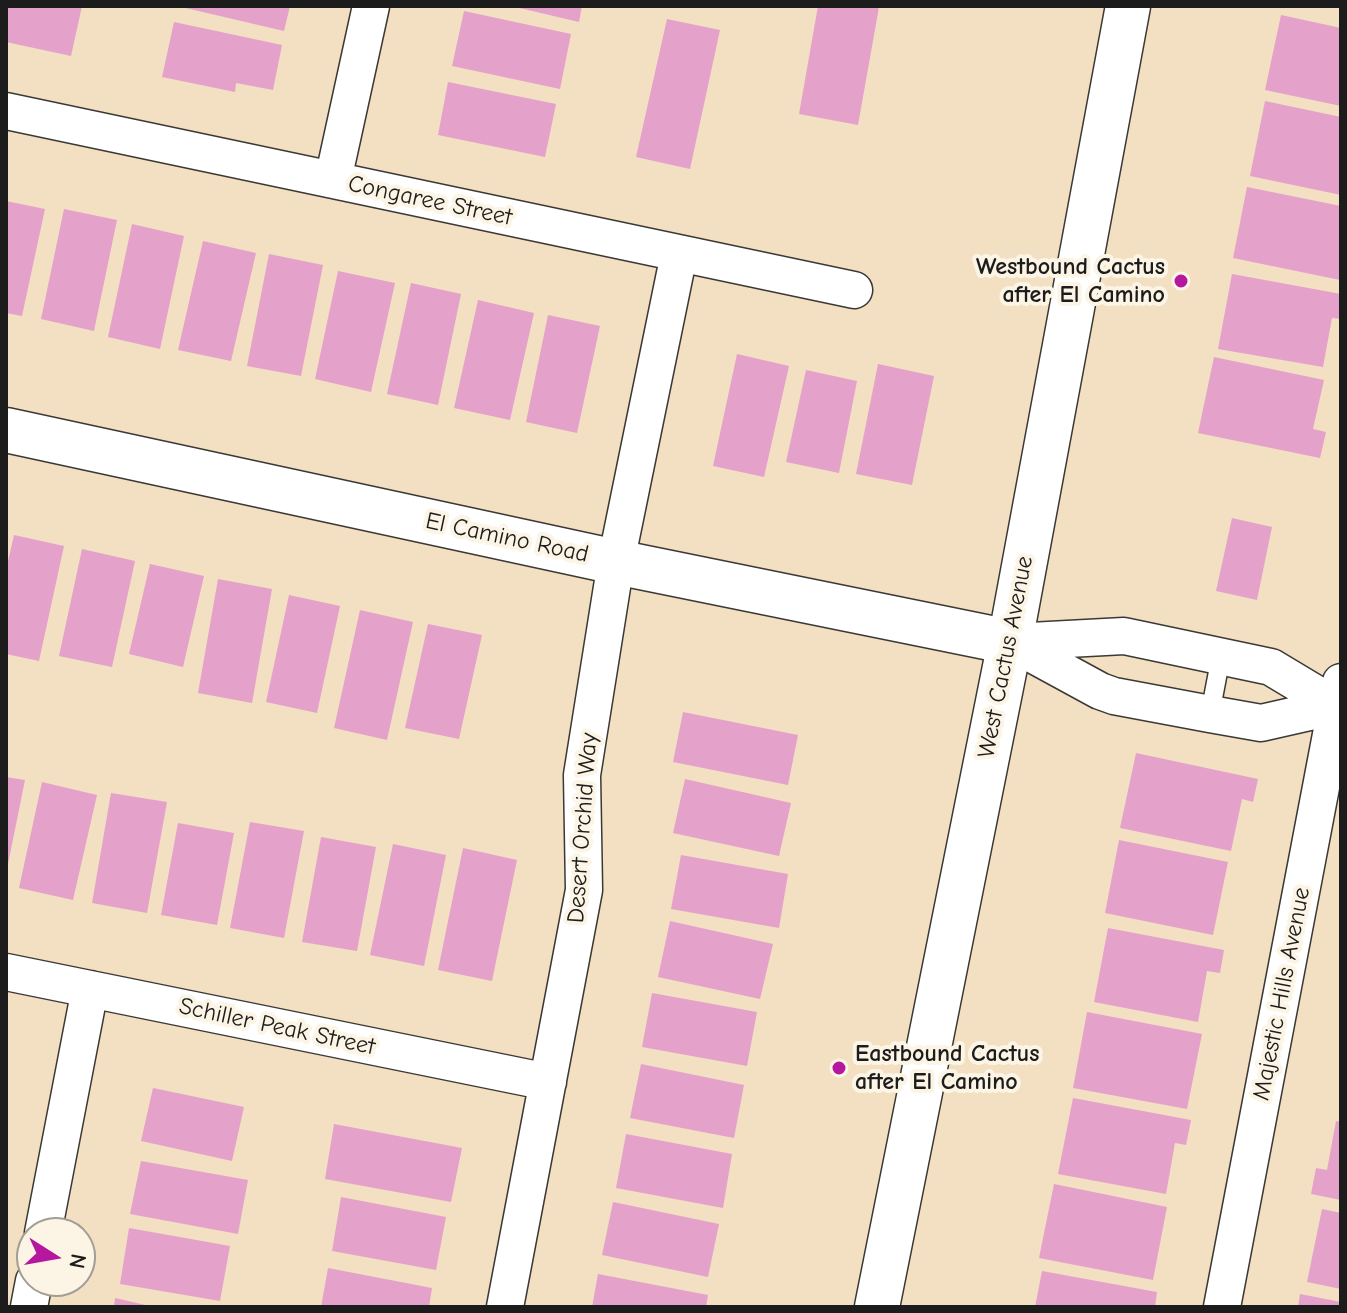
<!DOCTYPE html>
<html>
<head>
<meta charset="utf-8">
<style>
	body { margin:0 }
	#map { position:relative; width:1347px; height:1313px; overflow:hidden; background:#f3dfc2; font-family:"Comic Neue",sans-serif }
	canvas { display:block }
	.frame { position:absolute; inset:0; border:8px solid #1c1c1c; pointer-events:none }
	.north { position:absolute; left:16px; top:1217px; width:80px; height:80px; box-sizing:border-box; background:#fcf5e5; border:2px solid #a29e95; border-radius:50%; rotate:101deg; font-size:22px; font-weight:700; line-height:32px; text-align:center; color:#1c1c1c }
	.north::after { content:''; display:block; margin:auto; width:28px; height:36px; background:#b5179e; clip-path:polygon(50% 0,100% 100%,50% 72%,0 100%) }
</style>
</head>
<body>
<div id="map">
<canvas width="1347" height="1313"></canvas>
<div class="frame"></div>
<div class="north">N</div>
</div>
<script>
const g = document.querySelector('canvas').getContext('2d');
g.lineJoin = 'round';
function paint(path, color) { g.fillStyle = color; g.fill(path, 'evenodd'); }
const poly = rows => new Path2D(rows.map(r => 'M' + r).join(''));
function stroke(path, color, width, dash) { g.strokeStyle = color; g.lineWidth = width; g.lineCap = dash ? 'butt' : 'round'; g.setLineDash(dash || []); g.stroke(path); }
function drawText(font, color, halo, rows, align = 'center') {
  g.font = font + ' "Comic Neue",sans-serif'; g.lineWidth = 8; g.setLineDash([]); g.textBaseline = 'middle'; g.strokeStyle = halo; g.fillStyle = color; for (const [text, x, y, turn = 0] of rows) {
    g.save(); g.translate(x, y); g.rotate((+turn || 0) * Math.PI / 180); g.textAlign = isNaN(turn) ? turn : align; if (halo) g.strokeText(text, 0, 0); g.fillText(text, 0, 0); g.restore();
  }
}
paint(poly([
	[6,6,82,6,71,56,6,42],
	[177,6,290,6,284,31],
	[511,6,582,6,579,22],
	[818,6,879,7,858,125,799,114],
	[464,11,571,34,560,89,452,66],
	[1281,15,1341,28,1341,106,1265,90],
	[667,19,720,30,690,169,636,157],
	[174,22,282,45,273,90,236,83,235,92,162,77],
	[448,82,556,104,545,157,438,135],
	[1265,101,1341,117,1341,195,1250,176],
	[1247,187,1341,206,1340,280,1233,258],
	[6,201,45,209,22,316,6,313],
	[64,209,117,220,94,331,41,319],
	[132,224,184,236,160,349,108,337],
	[203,241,256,253,231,361,178,350],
	[269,254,323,265,301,376,247,366],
	[338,271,395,283,371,392,315,379],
	[1232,274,1341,294,1341,319,1332,318,1323,367,1218,349],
	[411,283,461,294,438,405,387,394],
	[478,300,534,313,510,420,454,408],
	[548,315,600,326,577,433,526,422],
	[737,354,789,366,764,477,713,466],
	[1214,357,1324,380,1313,429,1326,432,1320,458,1198,433],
	[878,364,934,376,912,485,856,474],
	[806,370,857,381,839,473,786,462],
	[1232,518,1272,527,1257,600,1216,591],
	[14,535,64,546,39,661,6,654,6,570],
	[82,549,135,561,112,667,59,656],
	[150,564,204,576,183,667,129,654],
	[218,579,272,589,252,703,198,693],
	[289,595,340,606,317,713,266,702],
	[360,610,413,622,387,740,334,728],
	[428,624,482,635,459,739,405,728],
	[683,712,798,735,788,785,673,762],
	[1136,753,1258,779,1253,802,1242,799,1231,851,1120,828],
	[6,777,25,780,7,869,6,869],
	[685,779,791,803,779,856,673,833],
	[42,782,97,795,73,900,19,888],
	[111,793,167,802,147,913,92,903],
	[250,822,304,831,284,938,230,928],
	[178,823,234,833,217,925,161,915],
	[321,837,376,847,357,951,302,942],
	[1119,840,1228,862,1213,935,1105,913],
	[393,844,446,855,424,966,370,955],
	[463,848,517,860,492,981,438,970],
	[681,855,788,874,779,928,671,909],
	[670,921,773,944,760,999,658,977],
	[1108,928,1224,950,1220,973,1207,971,1198,1022,1094,1002],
	[652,993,757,1012,747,1066,642,1047],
	[1087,1012,1202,1034,1187,1109,1073,1088],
	[641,1064,744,1085,734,1138,630,1118],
	[153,1088,244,1107,232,1161,141,1141],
	[1073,1098,1191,1120,1186,1145,1175,1143,1166,1194,1058,1174],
	[1336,1121,1341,1122,1341,1200,1311,1194,1316,1168,1327,1170],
	[334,1124,462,1148,451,1202,325,1179],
	[626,1134,732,1154,723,1208,616,1188],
	[141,1161,248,1180,238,1234,130,1214],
	[1054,1184,1167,1207,1153,1280,1039,1258],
	[341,1197,446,1217,436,1270,332,1251],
	[613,1202,719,1224,708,1277,602,1255],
	[1322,1209,1341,1213,1341,1289,1307,1282],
	[129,1228,230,1246,220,1301,120,1284],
	[328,1268,432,1288,429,1307,321,1307],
	[1042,1271,1157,1292,1155,1307,1035,1307],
	[598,1274,708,1295,706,1307,592,1307],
	[1300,1294,1341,1302,1341,1307,1298,1307],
	[115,1298,150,1306,150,1307,114,1307]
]), '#e4a2cb');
const service = poly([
	[1210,714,1221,656]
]);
const minor = poly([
	[6,111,854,290],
	[333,180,371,6],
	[1010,642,1100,691,1114,696,1210,714,1261,723,1336,706],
	[1011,642,1124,636,1271,667,1336,706],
	[6,972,548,1082],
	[43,1233,90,989],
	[29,1307,34,1281],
	[505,1307,584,890,582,775,616,562,679,254],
	[1222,1307,1341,682]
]);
const tertiary = poly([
	[6,430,616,562,1010,642]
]);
const primary = poly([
	[877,1307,1010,642,1128,6]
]);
stroke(service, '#3c3935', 21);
stroke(minor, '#3c3935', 39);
stroke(tertiary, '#3c3935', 47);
stroke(primary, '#3c3935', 47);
stroke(service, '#fff', 18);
stroke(minor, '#fff', 36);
stroke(tertiary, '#fff', 44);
stroke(primary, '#fff', 44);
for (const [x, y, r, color] of [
	[1181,281,8,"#b5179e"],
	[839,1068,8,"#b5179e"]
]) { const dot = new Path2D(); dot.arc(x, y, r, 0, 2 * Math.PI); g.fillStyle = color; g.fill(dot); stroke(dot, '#fcf5e5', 3); }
drawText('24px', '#1c1c1c', '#fcf5e5', [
	["Congaree Street",430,201,12],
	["El Camino Road",507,538,12],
	["West Cactus Avenue",1006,657,-79],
	["Desert Orchid Way",583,828,-86],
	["Majestic Hills Avenue",1282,994,-79],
	["Schiller Peak Street",277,1027,12]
]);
drawText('bold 24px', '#1c1c1c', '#fcf5e5', [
	["Westbound Cactus",1165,267],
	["after El Camino",1165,295],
	["Eastbound Cactus",855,1054,"left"],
	["after El Camino",855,1082,"left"]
], 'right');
</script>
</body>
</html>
